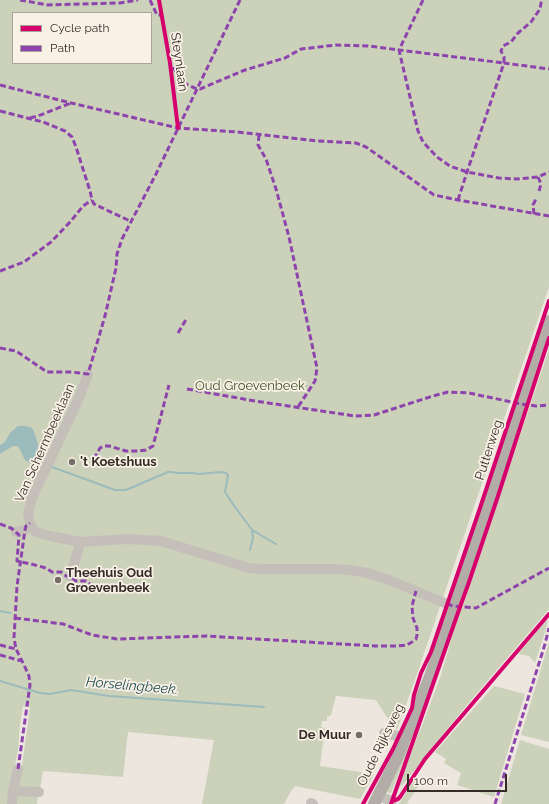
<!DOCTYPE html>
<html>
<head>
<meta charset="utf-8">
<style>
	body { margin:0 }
	#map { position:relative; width:549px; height:804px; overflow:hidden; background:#ece6df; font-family:Raleway,sans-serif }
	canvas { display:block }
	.legend { position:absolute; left:12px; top:12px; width:140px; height:52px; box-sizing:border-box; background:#f9f1e6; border:1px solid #aba29a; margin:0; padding:5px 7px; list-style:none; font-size:12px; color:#352c27 }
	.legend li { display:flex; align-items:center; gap:8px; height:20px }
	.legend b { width:20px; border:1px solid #aba29a }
	.scale { position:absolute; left:407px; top:774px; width:100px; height:18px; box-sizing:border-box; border:2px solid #352c27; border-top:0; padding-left:5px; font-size:12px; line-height:14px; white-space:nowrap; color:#352c27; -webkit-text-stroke:3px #f9f1e6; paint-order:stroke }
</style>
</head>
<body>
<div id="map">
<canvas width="549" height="804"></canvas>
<ul class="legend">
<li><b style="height:5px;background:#d6006c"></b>Cycle path</li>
<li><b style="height:5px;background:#8e44ad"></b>Path</li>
</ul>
<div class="scale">100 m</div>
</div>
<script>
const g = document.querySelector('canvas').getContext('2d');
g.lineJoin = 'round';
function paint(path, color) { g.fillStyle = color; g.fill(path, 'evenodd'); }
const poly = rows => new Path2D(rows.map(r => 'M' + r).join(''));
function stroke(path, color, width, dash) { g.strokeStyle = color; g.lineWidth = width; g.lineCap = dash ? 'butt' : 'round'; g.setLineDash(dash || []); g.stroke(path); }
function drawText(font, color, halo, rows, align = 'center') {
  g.font = font + ' Raleway,sans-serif'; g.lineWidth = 3.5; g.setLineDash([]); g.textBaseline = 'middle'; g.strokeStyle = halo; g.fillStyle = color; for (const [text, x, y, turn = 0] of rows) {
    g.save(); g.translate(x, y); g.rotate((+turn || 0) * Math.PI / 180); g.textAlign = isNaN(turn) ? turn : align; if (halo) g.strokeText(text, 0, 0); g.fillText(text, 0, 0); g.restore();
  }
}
paint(poly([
	[0,0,549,0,549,287,511,398,417,674,397,730,386,716,376,700,336,696,331,715,327,717,327,721,322,721,321,727,325,728,320,766,374,774,360,799,295,786,291,791,284,804,202,804,214,740,128,732,123,777,43,771,40,789,17,788,22,766,30,707,23,706,20,724,18,750,10,790,9,804,0,804],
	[13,13,151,13,151,63,13,63],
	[549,349,549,609,466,706,405,782,398,789,401,776,423,723,441,675,458,616,464,603],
	[548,618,546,629,535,663,529,656,518,654],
	[549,642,549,742,521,735],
	[494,686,525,694,494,797,457,785,461,773,444,763,446,759,435,752],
	[520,740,549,749,549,804,501,804],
	[408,742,409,748,391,793,385,792],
	[415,778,422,781,407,803,409,804,399,804],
	[16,794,38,795,37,804,14,804]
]), '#ccd1ba');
paint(poly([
	[18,426,26,426,32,428,34,432,38,444,40,459,38,464,33,464,25,460,19,448,17,446,13,446,0,454,0,445,5,442,10,433]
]), '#9cbbbc');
stroke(poly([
	[52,467,115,490,126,490,168,472,172,472,177,473,192,473,199,474,221,472,226,473,228,475,225,492,235,507,252,530,276,544],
	[250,550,253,538,252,530],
	[0,611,10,613],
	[0,681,40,693,50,694,71,690,109,696,264,707]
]), '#9cbbbc', 2);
stroke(poly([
	[88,374,79,398,32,498,28,514,29,519,32,528,36,532,50,536,80,542,128,539,161,541,249,568,259,569,334,569,350,570,368,573,389,580,447,604],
	[16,532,25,530],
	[70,576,78,551,80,542],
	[384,733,406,738],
	[13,791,39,792],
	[378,796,392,801],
	[311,803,313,804],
	[12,804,13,791,18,769]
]), '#c5bfb9', 10);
stroke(poly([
	[374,804,398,756,431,674,453,606,549,321]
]), '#b3ada8', 12);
stroke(poly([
	[20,0,48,5,120,3,138,0],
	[150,0,157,15,161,15],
	[423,0,399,50,504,63,504,57,501,51,503,46,511,42,518,33,531,22,540,9,541,3,544,0],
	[174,67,174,69,184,83,197,89,200,89,245,70,285,58,301,49,336,45,370,46,399,50,418,131,423,142,437,157,450,166,467,172,499,178,517,179,538,177,549,172],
	[0,85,71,103,178,128,238,132,318,141,356,143,366,147,434,195,458,200,549,216],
	[0,111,43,122,65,131,72,137,76,147,90,191,92,200,94,204,132,222],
	[30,118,38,116,71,103],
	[259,135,258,145,266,159,276,189,289,237,317,368,315,381,298,407],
	[538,177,541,184,539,191],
	[458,200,467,172,504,63,549,69],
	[534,214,533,205,536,199],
	[0,271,24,262,51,242,71,221,83,206,92,200],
	[178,333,187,318],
	[0,348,16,351,47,372,71,372,88,374,105,316,116,268,117,254,122,239,155,176,240,0],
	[187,389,255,401,355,416,374,415,433,396,448,392,469,393,521,404,536,406,549,405],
	[94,459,100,448,104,446,109,446,126,451,139,451,146,450,153,446,169,385],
	[0,524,11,528,19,535,17,561,31,564,46,568,52,572,61,572,66,576,70,576,76,581,86,581,90,584],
	[447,604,453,606,476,608,549,568],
	[15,618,63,624,92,635,117,639,206,636,375,646,397,646,407,645,412,642,416,639,417,635,417,628,413,618,412,606,416,591],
	[0,645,16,649],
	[0,655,22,661],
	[18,769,30,685,29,676,24,665,16,649,14,638,17,586,25,530,26,526,30,523],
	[495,804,545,644,549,628]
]), '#8e44ad', 3, [6, 3]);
stroke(poly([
	[159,0,170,63,178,128],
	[392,801,398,799,400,797,425,759,549,614],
	[363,804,393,749,412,708,414,695,421,673,431,652,479,511,549,301],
	[391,804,460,607,469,582,498,496,549,338]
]), '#d6006c', 4);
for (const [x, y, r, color] of [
	[72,462,4,"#756d67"],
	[58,580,4,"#756d67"],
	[359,735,4,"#756d67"]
]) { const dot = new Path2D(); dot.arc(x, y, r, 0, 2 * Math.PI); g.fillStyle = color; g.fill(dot); stroke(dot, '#f9f1e6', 1.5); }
drawText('13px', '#352c27', '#f9f1e6', [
	["Steynlaan",179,62,82],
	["Van Schermbeeklaan",45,443,-66],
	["Putterweg",489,450,-72],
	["Oude Rijksweg",381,745,-64]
]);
drawText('13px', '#42532b', '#f9f1e6', [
	["Oud Groevenbeek",250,386]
]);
drawText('bold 13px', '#352c27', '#f9f1e6', [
	["'t Koetshuus",80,462],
	["Theehuis Oud",66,573],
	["Groevenbeek",66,588],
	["De Muur",351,735,"right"]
], 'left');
drawText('italic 14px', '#1e4f55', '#f9f1e6', [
	["Horselingbeek.",132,686,5]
]);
</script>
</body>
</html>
